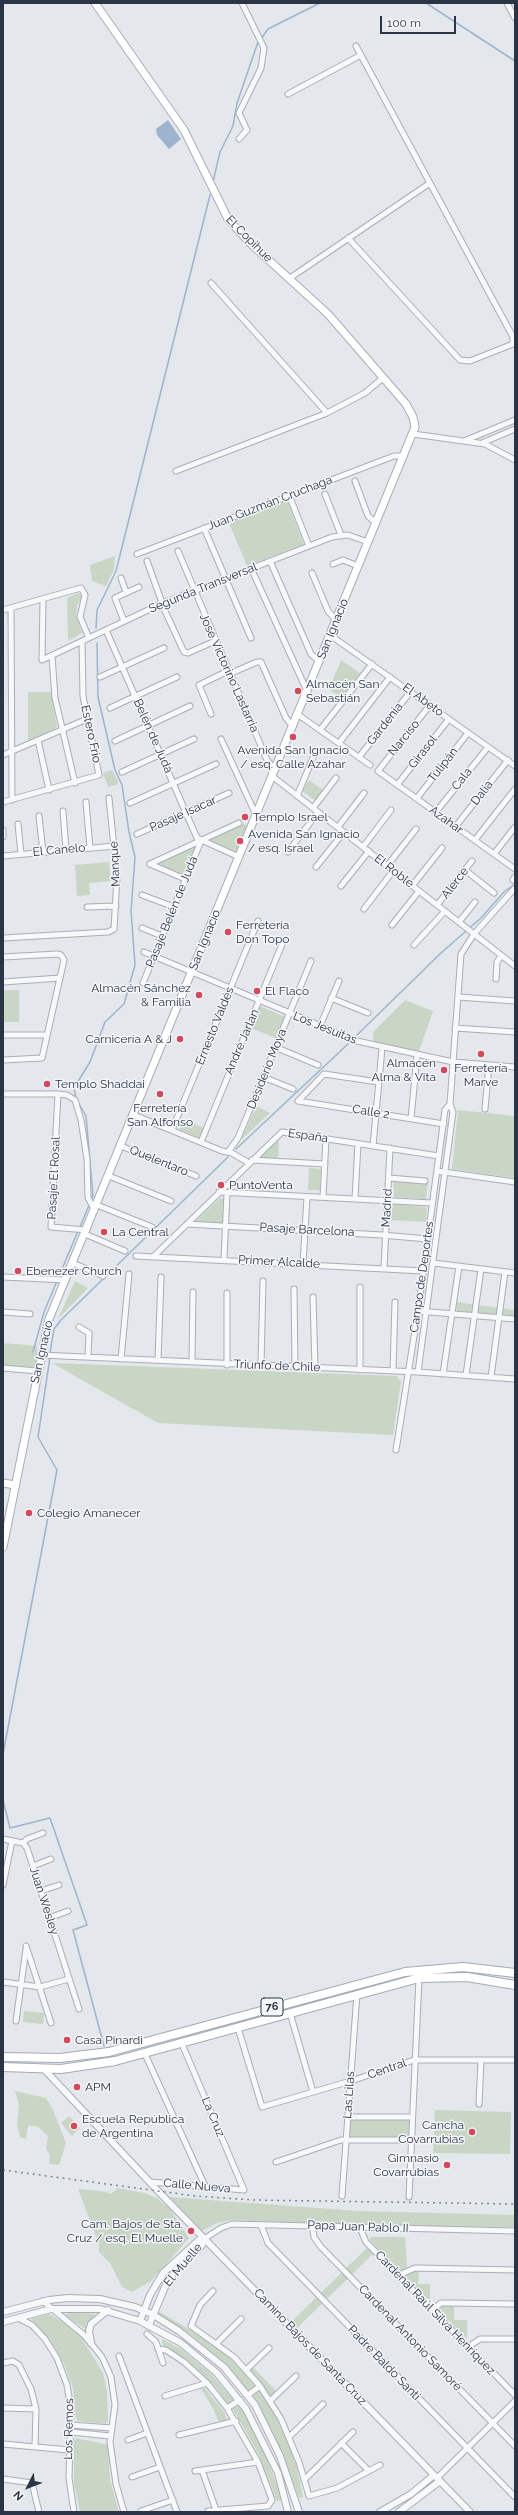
<!DOCTYPE html>
<html>
<head>
<meta charset="utf-8">
<style>
	body { margin:0 }
	#map { position:relative; width:518px; height:2515px; overflow:hidden; background:#e4e7ec; font-family:Raleway,sans-serif }
	canvas { display:block }
	.frame { position:absolute; inset:0; border:4px solid #2b3445; pointer-events:none }
	.north { position:absolute; left:8px; top:2467px; width:40px; height:40px; -webkit-text-stroke:3px #f4f6f9; paint-order:stroke; rotate:228deg; font-size:11px; font-weight:700; line-height:16px; text-align:center; color:#2b3445 }
	.north::after { content:''; display:block; margin:auto; width:14px; height:18px; background:#2b3445; clip-path:polygon(50% 0,100% 100%,50% 72%,0 100%) }
	.scale { position:absolute; left:380px; top:16px; width:76px; height:18px; box-sizing:border-box; border:2px solid #2b3445; border-top:0; padding-left:5px; font-size:12px; line-height:14px; white-space:nowrap; color:#2b3445; -webkit-text-stroke:3px #f4f6f9; paint-order:stroke }
</style>
</head>
<body>
<div id="map">
<canvas width="518" height="2515"></canvas>
<div class="frame"></div>
<div class="north">N</div>
<div class="scale">100 m</div>
</div>
<script>
const g = document.querySelector('canvas').getContext('2d');
g.lineJoin = 'round';
function paint(path, color) { g.fillStyle = color; g.fill(path, 'evenodd'); }
const poly = rows => new Path2D(rows.map(r => 'M' + r).join(''));
function stroke(path, color, width, dash) { g.strokeStyle = color; g.lineWidth = width; g.lineCap = dash ? 'butt' : 'round'; g.setLineDash(dash || []); g.stroke(path); }
function drawText(font, color, halo, rows, align = 'center') {
  g.font = font + ' Raleway,sans-serif'; g.lineWidth = 3; g.setLineDash([]); g.textBaseline = 'middle'; g.strokeStyle = halo; g.fillStyle = color; for (const [text, x, y, turn = 0] of rows) {
    g.save(); g.translate(x, y); g.rotate((+turn || 0) * Math.PI / 180); g.textAlign = isNaN(turn) ? turn : align; if (halo) g.strokeText(text, 0, 0); g.fillText(text, 0, 0); g.restore();
  }
}
paint(poly([
	[287,500,304,544,247,566,229,523],
	[115,556,114,570,106,586,92,581,90,565],
	[78,593,82,596,77,606,76,615,82,633,68,641,67,598],
	[341,660,360,673,341,698,329,689],
	[28,692,51,692,57,726,55,729,28,742],
	[112,770,118,781,117,785,108,787,103,773],
	[309,780,323,790,316,801,302,791],
	[239,822,249,826,238,852,208,840],
	[199,844,186,876,156,863],
	[109,862,111,881,89,883,90,895,77,896,75,865],
	[3,990,19,990,19,1022,3,1022],
	[405,1000,433,1011,419,1051,376,1043,373,1040,373,1032],
	[260,1006,285,1017,276,1038,251,1028],
	[256,1106,270,1113,241,1140],
	[458,1110,515,1116,515,1178,452,1169],
	[183,1119,204,1128,200,1138,179,1129],
	[279,1139,278,1161,258,1160],
	[309,1168,321,1169,320,1190,308,1190],
	[393,1180,428,1184,426,1199,394,1197],
	[220,1198,225,1199,223,1224,195,1222],
	[393,1204,425,1207,427,1208,426,1222,390,1220],
	[75,1281,88,1288,58,1319],
	[456,1302,515,1310,515,1316,457,1311],
	[3,1343,37,1346,36,1368,3,1365],
	[52,1363,397,1376,401,1381,393,1435,158,1423],
	[24,2011,44,2013,43,2024,23,2022],
	[15,2091,46,2098,53,2110,66,2143,59,2165,49,2164,50,2155,46,2149,48,2136,37,2126,28,2126,26,2139,20,2137,17,2124,19,2105],
	[435,2110,511,2112,510,2154,433,2153],
	[69,2116,80,2128,72,2136,61,2123],
	[351,2119,409,2120,409,2138,349,2137],
	[118,2188,144,2193,157,2198,170,2209,189,2238,151,2281,132,2292,122,2287,110,2263,99,2252,99,2244,78,2189,101,2191,111,2194],
	[170,2197,358,2211,515,2215,515,2227,357,2225,231,2220,217,2223,202,2231],
	[370,2237,405,2237,407,2268,399,2271,370,2240],
	[368,2247,374,2253,297,2328,291,2322],
	[413,2272,419,2272,418,2284,430,2284,430,2301,406,2277,408,2274],
	[454,2305,454,2320,467,2320,467,2339,438,2310,442,2306],
	[158,2311,204,2338,227,2355,247,2376,271,2408,286,2437,296,2464,303,2497,299,2498,273,2432,251,2396,229,2367,191,2335,157,2315],
	[74,2312,95,2314,95,2316,85,2329,66,2316,67,2313],
	[49,2314,70,2326,81,2337,103,2373,107,2392,108,2421,105,2424,78,2421,76,2418,73,2388,64,2364,51,2341,31,2319],
	[162,2339,181,2349,211,2374,242,2409,262,2447,283,2500,277,2501,259,2455,234,2411,214,2385,186,2359,163,2346],
	[253,2367,276,2391,271,2396,268,2395,250,2373],
	[203,2386,224,2412,227,2420,218,2421,214,2410,200,2387],
	[76,2438,108,2445,110,2480,119,2512,80,2512,74,2483,74,2441]
]), '#c9d6c5');
paint(poly([
	[168,120,181,139,169,149,157,135,156,129]
]), '#9fb4cc');
stroke(poly([
	[426,3,515,61],
	[261,39,268,29,320,3],
	[213,182,220,152,233,126,237,103,258,42],
	[96,628,97,610,116,571,210,195],
	[357,1035,441,953,481,918,504,892,515,884],
	[76,1099,74,1088,90,1062,105,1022,124,1004,135,965,131,911,135,857,129,832,122,785,115,770,98,697,97,643],
	[78,1102,86,1116,93,1196,91,1199],
	[236,1149,348,1044],
	[80,1227,90,1203],
	[33,1352,44,1312,78,1231],
	[50,1353,54,1329,61,1320,228,1157],
	[3,1754,57,1470,38,1437,50,1357],
	[3,1800,10,1828,50,1818,87,1925,73,1930,104,2046]
]), '#9fb4cc', 1.5);
const minor = poly([
	[507,3,515,18],
	[288,94,361,55],
	[239,139,247,130,239,113,261,68,264,48,242,3],
	[348,238,460,360,470,361,513,344,513,337,356,46],
	[290,278,430,183],
	[211,283,327,413],
	[413,434,485,444,515,460],
	[464,441,515,420],
	[482,443,515,429],
	[176,471,327,413,365,393,383,378],
	[355,481,368,516,376,523],
	[325,494,341,535],
	[289,495,309,546],
	[204,528,251,638],
	[178,551,267,760,275,770],
	[137,554,394,456,404,456],
	[147,561,165,611,184,652,188,653,215,641],
	[270,561,311,654,319,661],
	[333,564,343,560,358,566],
	[251,568,307,691],
	[312,573,328,611,336,620],
	[121,578,126,592],
	[43,599,42,660,163,603,332,537,348,535,368,542],
	[11,608,12,800],
	[3,610,81,588,85,595,80,617,89,638],
	[124,621,115,598,139,587],
	[106,630,197,838,239,857],
	[330,635,515,766],
	[52,656,55,698,75,783],
	[229,674,257,662,261,662,286,718,293,727],
	[100,677,164,648],
	[430,705,378,771,515,869],
	[110,708,177,677],
	[211,714,199,685,228,671],
	[297,714,370,765],
	[320,730,372,664],
	[221,739,256,815],
	[38,740,49,790],
	[115,741,190,706],
	[339,743,390,677],
	[3,755,87,719],
	[359,757,411,691],
	[122,772,194,739],
	[272,776,515,966],
	[397,785,449,719],
	[297,796,315,753],
	[417,798,468,733],
	[3,802,99,775,83,696,82,642],
	[86,802,90,848],
	[130,803,216,764],
	[313,808,336,778],
	[63,811,66,850],
	[436,812,488,747],
	[39,816,43,852],
	[18,824,21,854],
	[456,826,508,760],
	[338,827,364,793],
	[3,830,3,837],
	[137,834,229,793],
	[475,840,515,789],
	[363,847,391,810],
	[288,852,318,812],
	[494,854,515,827],
	[3,856,115,846],
	[150,864,239,823],
	[150,864,185,879],
	[387,866,416,829],
	[316,867,344,832],
	[465,870,494,893],
	[513,880,515,877],
	[341,886,369,851],
	[412,886,442,848],
	[142,895,174,907],
	[437,905,472,861],
	[87,907,116,906],
	[364,909,393,871],
	[459,922,475,902],
	[392,925,419,891],
	[142,928,162,936],
	[3,938,108,932,114,929,117,877,109,798],
	[414,945,445,911],
	[144,952,357,1041,453,1062,515,1067],
	[3,957,57,954,61,955,64,960,42,1058,3,1060],
	[496,979,497,962,501,956],
	[3,982,60,978],
	[143,983,201,841],
	[458,997,515,1001],
	[331,998,368,1013],
	[320,1026,339,981],
	[455,1028,515,1032],
	[3,1035,47,1035],
	[275,1047,318,1065],
	[263,1077,293,1089],
	[3,1094,58,1094,67,1095,75,1100,81,1120,87,1159,88,1198,95,1210],
	[58,1094,51,1227,87,1230],
	[298,1101,444,1124],
	[298,1101,324,1074,378,1082],
	[485,1109,489,1065],
	[134,1115,222,1151,232,1153,249,1163],
	[411,1119,417,1055],
	[172,1130,258,921],
	[201,1142,283,942],
	[121,1146,196,1176],
	[373,1146,382,1048],
	[228,1152,238,1138,311,961],
	[252,1160,325,1164],
	[437,1171,515,1182],
	[109,1176,171,1201],
	[389,1178,425,1181],
	[219,1192,432,1203],
	[323,1197,326,1139],
	[355,1199,358,1144],
	[97,1205,152,1227],
	[187,1224,382,1235,427,1239],
	[85,1234,125,1251],
	[136,1256,423,1271],
	[154,1256,282,1132,439,1156],
	[224,1259,227,1193],
	[73,1263,103,1276],
	[433,1263,515,1273],
	[303,1264,307,1197],
	[384,1268,390,1148],
	[3,1277,66,1280],
	[360,1287,360,1370],
	[294,1289,295,1367],
	[227,1293,227,1365],
	[313,1297,315,1368],
	[418,1311,515,1319],
	[3,1312,30,1314],
	[79,1327,89,1333,88,1357],
	[40,1355,418,1372,515,1379],
	[121,1359,129,1274],
	[158,1360,161,1277],
	[192,1362,193,1292],
	[261,1366,263,1281],
	[3,1368,37,1371],
	[393,1371,395,1302],
	[418,1372,453,1112,450,1104,461,954,474,934,515,888],
	[443,1374,459,1266],
	[466,1375,481,1269],
	[491,1377,505,1272],
	[396,1450,418,1311,445,1110,450,1104],
	[3,1839,23,1843,27,1848,79,2009],
	[23,1843,27,1839,43,1833],
	[33,1866,51,1859],
	[3,1885,12,1841],
	[41,1891,59,1885],
	[49,1918,68,1911],
	[26,1946,51,2023],
	[3,1982,40,1987,69,1979],
	[290,2013,313,2092],
	[16,2021,26,1949],
	[238,2028,262,2107,354,2080,414,2060,515,2060],
	[145,2054,206,2188],
	[479,2104,481,2060],
	[347,2117,412,2117],
	[276,2162,341,2140,411,2140],
	[150,2182,244,2190,182,2044],
	[342,2196,357,1994],
	[409,2197,419,1978],
	[261,2225,268,2243,515,2497],
	[312,2225,314,2237,321,2247,515,2446],
	[360,2228,366,2242,515,2395],
	[204,2239,221,2228,232,2224,515,2231],
	[399,2275,415,2268,515,2270],
	[213,2291,200,2305,191,2326,234,2357,260,2386,281,2419,299,2462,309,2496,337,2488,380,2465],
	[43,2301,84,2335,102,2357,111,2377,115,2405,110,2442,116,2484,124,2512],
	[432,2310,441,2303,447,2303,515,2304],
	[18,2318,32,2325,45,2339,57,2358,67,2385,71,2409,69,2478,74,2512],
	[147,2334,156,2342,163,2363],
	[216,2344,241,2319],
	[468,2347,480,2339,515,2339],
	[158,2349,166,2350,184,2362,207,2383,227,2408,258,2462,272,2500,268,2506,208,2511],
	[119,2356,177,2512],
	[3,2363,13,2361,19,2365,31,2389,36,2409,35,2447],
	[246,2370,269,2348],
	[248,2395,260,2386],
	[165,2396,207,2383],
	[270,2401,296,2376],
	[3,2408,36,2409],
	[227,2408,240,2400],
	[71,2425,111,2428],
	[71,2432,110,2436],
	[179,2435,236,2421],
	[289,2437,323,2404],
	[128,2440,147,2433],
	[341,2443,369,2471],
	[3,2444,69,2450],
	[202,2470,216,2510],
	[195,2471,258,2462],
	[132,2477,160,2467],
	[437,2478,515,2401],
	[3,2479,32,2483,39,2512],
	[304,2480,353,2432],
	[141,2511,173,2500]
]);
const tertiary = poly([
	[44,2069,158,2191,470,2512],
	[3,2312,49,2300,68,2298,100,2299,135,2307,152,2314,179,2331,224,2367,255,2405,280,2456,299,2512],
	[140,2321,150,2295,163,2273,199,2240,204,2239],
	[3,2322,51,2309,100,2309,140,2321,181,2343,217,2373,246,2409,278,2473,288,2512],
	[149,2325,167,2282,176,2270,202,2245,204,2239],
	[91,2343,89,2331,91,2324,108,2310],
	[380,2512,411,2494,434,2475],
	[399,2512,440,2481]
]);
const secondary = poly([
	[3,1483,15,1485],
	[3,1547,49,1319,415,427,413,417,406,404,328,314,250,243,228,219,184,130,95,3]
]);
const primary = poly([
	[3,2057,60,2058,109,2052,405,1972,463,1967,515,1973],
	[3,2067,61,2069,115,2061,419,1978,467,1977,515,1985]
]);
stroke(minor, '#a9aeb7', 7);
stroke(tertiary, '#a9aeb7', 8);
stroke(secondary, '#a9aeb7', 9);
stroke(primary, '#a3abb8', 10);
stroke(minor, '#f7f8fa', 5);
stroke(tertiary, '#f7f8fa', 6);
stroke(secondary, '#fff', 7);
stroke(primary, '#fff', 8);
stroke(poly([
	[3,2170,195,2196,253,2200,515,2204]
]), '#7d8696', 1.5, [2, 4]);
for (const [x, y, r, color] of [
	[298,691,4,"#d1495b"],
	[293,737,4,"#d1495b"],
	[245,817,4,"#d1495b"],
	[240,841,4,"#d1495b"],
	[228,932,4,"#d1495b"],
	[257,991,4,"#d1495b"],
	[199,995,4,"#d1495b"],
	[180,1039,4,"#d1495b"],
	[481,1054,4,"#d1495b"],
	[444,1070,4,"#d1495b"],
	[47,1084,4,"#d1495b"],
	[160,1094,4,"#d1495b"],
	[221,1185,4,"#d1495b"],
	[104,1232,4,"#d1495b"],
	[18,1271,4,"#d1495b"],
	[29,1513,4,"#d1495b"],
	[67,2040,4,"#d1495b"],
	[77,2087,4,"#d1495b"],
	[74,2126,4,"#d1495b"],
	[472,2132,4,"#d1495b"],
	[447,2165,4,"#d1495b"],
	[191,2231,4,"#d1495b"]
]) { const dot = new Path2D(); dot.arc(x, y, r, 0, 2 * Math.PI); g.fillStyle = color; g.fill(dot); stroke(dot, '#f4f6f9', 1.5); }
for (const [x, y, w] of [
	[272,2007,22]
]) { const box = new Path2D(); box.roundRect(x - w / 2, y - 9, w, 18, 3); g.fillStyle = '#f4f6f9'; g.fill(box); stroke(box, '#2b3445', 1); }
drawText('bold 11px', '#2b3445', null, [
	["76",272,2007]
]);
drawText('12px', '#2b3445', '#f4f6f9', [
	["El Copihue",249,239,45],
	["Juan Guzmán Cruchaga",270,503,-21],
	["Segunda Transversal",203,588,-22],
	["San Ignacio",333,629,-68],
	["José Victorino Lastarria",229,673,66],
	["El Abeto",423,700,36],
	["Gardenia",385,724,-52],
	["Estero Frio",91,734,78],
	["Belén de Judá",153,736,66],
	["Narciso",404,738,-51],
	["Girasol",423,752,-52],
	["Tulipán",443,765,-52],
	["Cala",462,779,-52],
	["Dalia",482,793,-52],
	["Pasaje Isacar",183,814,-24],
	["Azahar",446,820,36],
	["El Canelo",59,850,-5],
	["Manque",115,864,-93],
	["El Roble",394,871,38],
	["Alerce",455,883,-52],
	["Pasaje Belén de Judá",172,912,-68],
	["San Ignacio",205,940,-68],
	["Ernesto Valdés",215,1026,-68],
	["Los Jesuitas",325,1028,22],
	["André Jarlan",242,1042,-67],
	["Desiderio Moya",267,1069,-68],
	["Calle 2",371,1112,9],
	["España",308,1136,8],
	["Quelentaro",159,1161,22],
	["Pasaje El Rosal",54,1178,-87],
	["Madrid",387,1208,-87],
	["Pasaje Barcelona",307,1230,3],
	["Primer Alcalde",279,1262,3],
	["Campo de Deportes",422,1277,-82],
	["San Ignacio",42,1352,-77],
	["Triunfo de Chile",277,1366,2],
	["Juan Wesley",44,1901,72],
	["Central",387,2069,-19],
	["Las Lilas",349,2095,-86],
	["La Cruz",213,2117,67],
	["Calle Nueva",197,2186,5],
	["Papa Juan Pablo II",358,2227,2],
	["El Muelle",183,2265,-50],
	["Cardenal Raúl Silva Henríquez",435,2313,46],
	["Cardenal Antonio Samoré",410,2338,46],
	["Camino Bajos de Santa Cruz",310,2347,46],
	["Padre Baldo Santi",384,2363,46],
	["Los Remos",69,2429,-89]
]);
drawText('12px', '#2b3445', '#f4f6f9', [
	["Almacén San",306,684],
	["Sebastián",306,698],
	["Avenida San Ignacio",293,750,"center"],
	["/ esq. Calle Azahar",293,764,"center"],
	["Templo Israel",253,817],
	["Avenida San Ignacio",248,834],
	["/ esq. Israel",248,848],
	["Ferretería",236,925],
	["Don Topo",236,939],
	["Almacén Sánchez",191,988,"right"],
	["& Familia",191,1002,"right"],
	["El Flaco",265,991],
	["Carnicería A & J",172,1039,"right"],
	["Almacén",436,1063,"right"],
	["Alma & Vita",436,1077,"right"],
	["Ferretería",481,1068,"center"],
	["Marve",481,1082,"center"],
	["Templo Shaddai",55,1084],
	["Ferretería",160,1108,"center"],
	["San Alfonso",160,1122,"center"],
	["PuntoVenta",229,1185],
	["La Central",112,1232],
	["Ebenezer Church",26,1271],
	["Colegio Amanecer",37,1513],
	["Casa Pinardi",75,2040],
	["APM",85,2087],
	["Escuela República",82,2119],
	["de Argentina",82,2133],
	["Cancha",464,2125,"right"],
	["Covarrubias",464,2139,"right"],
	["Gimnasio",439,2158,"right"],
	["Covarrubias",439,2172,"right"],
	["Cam. Bajos de Sta.",183,2224,"right"],
	["Cruz / esq. El Muelle",183,2238,"right"]
], 'left');
</script>
</body>
</html>
